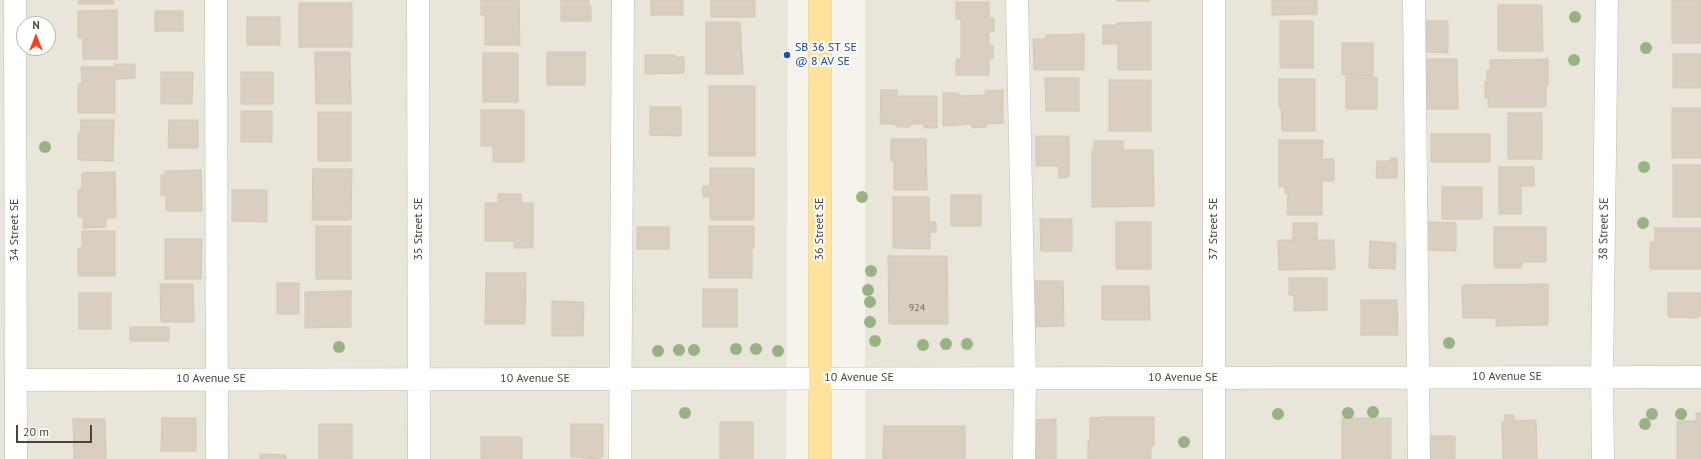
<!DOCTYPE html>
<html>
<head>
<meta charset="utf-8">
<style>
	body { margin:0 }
	#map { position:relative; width:1701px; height:459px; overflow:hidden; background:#f6f3ec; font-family:"PT Sans",sans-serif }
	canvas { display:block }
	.north { position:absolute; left:16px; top:16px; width:40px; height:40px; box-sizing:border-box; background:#fff; border:1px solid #b7b4b0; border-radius:50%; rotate:0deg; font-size:11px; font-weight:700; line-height:16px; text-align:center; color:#4b4439 }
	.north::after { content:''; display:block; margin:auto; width:14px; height:18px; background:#fc3f1d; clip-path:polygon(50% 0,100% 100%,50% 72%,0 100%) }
	.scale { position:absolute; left:16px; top:425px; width:76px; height:18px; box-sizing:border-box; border:2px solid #4b4439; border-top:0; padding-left:5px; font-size:12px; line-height:14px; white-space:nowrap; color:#4b4439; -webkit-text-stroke:3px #fff; paint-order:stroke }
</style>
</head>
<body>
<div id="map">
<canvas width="1701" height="459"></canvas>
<div class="north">N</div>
<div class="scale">20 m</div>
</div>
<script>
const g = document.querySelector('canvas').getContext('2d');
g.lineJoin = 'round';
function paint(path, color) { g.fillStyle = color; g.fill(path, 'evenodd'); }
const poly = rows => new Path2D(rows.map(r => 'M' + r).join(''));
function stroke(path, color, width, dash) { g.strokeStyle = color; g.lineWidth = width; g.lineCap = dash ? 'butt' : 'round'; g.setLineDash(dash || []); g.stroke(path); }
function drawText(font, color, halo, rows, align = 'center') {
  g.font = font + ' "PT Sans",sans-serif'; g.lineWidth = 4; g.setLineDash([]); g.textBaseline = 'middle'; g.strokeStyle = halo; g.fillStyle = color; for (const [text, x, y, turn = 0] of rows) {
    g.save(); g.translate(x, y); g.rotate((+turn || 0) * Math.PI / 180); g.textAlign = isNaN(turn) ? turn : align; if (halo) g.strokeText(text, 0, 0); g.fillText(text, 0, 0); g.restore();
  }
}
paint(poly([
	[0,0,788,0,786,459,0,459],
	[24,24,48,24,48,48,24,48],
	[865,0,1701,0,1701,459,865,459]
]), '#eae5da');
const building = poly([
	[78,0,114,0,114,4,78,4,78,0],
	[481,0,519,0,520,45,485,45,485,15,481,15,481,0],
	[561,0,589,0,589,6,591,6,591,21,561,21,561,0],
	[651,0,683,0,683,15,651,15,651,0],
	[711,0,755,0,755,17,711,17,711,0],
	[1117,0,1150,0,1150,1,1117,1,1117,0],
	[1272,0,1317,0,1317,14,1272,15,1272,0],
	[1672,0,1701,0,1701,43,1672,43,1672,0],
	[956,2,989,2,989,18,994,18,994,32,989,32,989,45,993,45,993,59,989,59,989,75,956,75,956,59,961,59,961,19,956,19,956,2],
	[299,3,352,3,352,47,299,47,299,3],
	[1498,5,1542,5,1543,51,1498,51,1498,5],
	[117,10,117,59,83,59,83,38,78,38,78,11,117,10],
	[155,11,183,11,183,31,155,31,155,11],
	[247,17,280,17,280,45,247,45,247,17],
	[1280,21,1313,21,1313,68,1280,68,1280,21],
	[1427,21,1448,21,1448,53,1426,52,1427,21],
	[706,22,740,22,743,74,706,74,706,22],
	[1151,22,1151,70,1118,70,1118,44,1103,44,1103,25,1117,25,1117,23,1151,22],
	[1084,34,1084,70,1034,70,1033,39,1046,39,1046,35,1084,34],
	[1342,43,1373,43,1373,76,1342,75,1342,43],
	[315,52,350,52,351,104,316,104,315,52],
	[547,52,585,52,585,85,547,85,547,52],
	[483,53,518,53,518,102,483,102,483,53],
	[1673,54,1701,54,1701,88,1673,88,1673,54],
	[645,55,675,55,675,57,684,57,684,73,645,74,645,55],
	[1424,59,1457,59,1458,109,1425,109,1424,59],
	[1548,59,1548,86,1546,86,1546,107,1488,107,1488,98,1485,98,1485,82,1487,82,1487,70,1490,70,1490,60,1548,59],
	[114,64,135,64,135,78,115,79,115,113,78,113,78,84,82,84,81,67,114,67,114,64],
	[161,72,193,72,192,104,161,104,161,72],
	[241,72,273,72,273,104,241,104,241,72],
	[1346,77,1377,77,1377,109,1346,109,1346,77],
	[1045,78,1079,78,1079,111,1046,111,1045,78],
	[1279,79,1315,79,1315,131,1282,131,1281,107,1279,107,1279,79],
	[1109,80,1151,80,1151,131,1109,131,1109,80],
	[709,86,755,86,755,156,709,156,709,86],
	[881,90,897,90,897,96,937,96,937,128,924,128,924,124,910,124,910,127,896,127,896,124,880,124,881,90],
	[1003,90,1003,123,986,124,986,127,972,128,972,124,943,126,943,93,959,93,959,96,986,95,985,91,1003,90],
	[650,107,681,107,681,136,650,135,650,107],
	[1672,108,1701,108,1701,158,1672,158,1672,108],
	[481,110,524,110,524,162,493,162,493,146,481,146,481,110],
	[241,111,272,111,272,142,241,142,241,111],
	[318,112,351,112,351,161,318,161,318,112],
	[1508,113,1542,113,1542,159,1508,159,1508,113],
	[81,120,114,120,113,161,78,160,78,134,80,134,81,120],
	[169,120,198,120,198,148,168,148,169,120],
	[1431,134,1490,134,1490,162,1431,162,1431,134],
	[1036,136,1069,136,1069,177,1059,178,1058,166,1036,166,1036,136],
	[891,139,926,139,927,190,894,190,894,161,891,161,891,139],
	[1279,140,1323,140,1322,159,1334,159,1334,181,1322,181,1322,215,1287,215,1288,193,1285,193,1285,187,1279,187,1279,140],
	[1094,141,1123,141,1123,150,1153,150,1154,206,1092,207,1092,150,1094,150,1094,141],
	[1391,158,1397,158,1397,178,1376,178,1377,161,1390,161,1391,158],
	[1673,165,1701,165,1701,217,1673,217,1673,165],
	[1499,167,1534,167,1534,186,1521,186,1521,214,1499,214,1499,167],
	[710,168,754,168,754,220,710,220,710,197,703,197,703,186,710,186,710,168],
	[313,169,352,169,351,220,312,220,313,169],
	[201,170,202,211,166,211,166,195,161,195,161,175,165,175,165,171,201,170],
	[115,172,116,218,106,218,106,227,83,228,83,217,78,217,78,189,82,189,82,173,115,172],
	[1442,187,1482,187,1482,219,1442,219,1442,187],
	[232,190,267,190,267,222,232,221,232,190],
	[498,194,521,194,521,203,533,203,533,248,514,248,514,241,485,241,485,203,498,203,498,194],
	[951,195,981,195,981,226,951,226,951,195],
	[893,197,929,197,929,222,936,222,936,232,930,232,930,249,893,248,893,197],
	[1040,219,1072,219,1072,251,1041,251,1040,219],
	[1116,222,1151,222,1151,269,1116,269,1116,222],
	[1427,222,1456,223,1456,251,1426,250,1427,222],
	[1293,223,1317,223,1317,240,1334,240,1335,269,1279,270,1278,240,1293,240,1293,223],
	[316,226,351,226,351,279,316,279,316,226],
	[709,226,754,226,754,248,752,248,752,278,709,278,709,226],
	[637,227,669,227,669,249,637,249,637,227],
	[1494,227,1546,227,1546,262,1522,262,1522,268,1494,268,1494,227],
	[1655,228,1701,228,1701,269,1650,269,1650,242,1655,242,1655,228],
	[82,231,115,231,115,276,78,276,78,248,82,248,82,231],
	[165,239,202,239,201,279,165,279,165,239],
	[1370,241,1396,243,1395,269,1369,268,1370,241],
	[888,256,947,256,948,324,889,324,888,256],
	[486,273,526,273,525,324,485,324,486,273],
	[1289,278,1327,278,1327,310,1294,311,1294,295,1289,295,1289,278],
	[1027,281,1063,281,1064,326,1027,327,1027,281],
	[277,283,299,283,299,314,277,314,277,283],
	[160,284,193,284,194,322,161,322,160,284],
	[1548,284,1548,325,1496,326,1496,318,1463,318,1462,285,1548,284],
	[1102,286,1149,286,1150,320,1102,320,1102,286],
	[703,289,737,289,737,327,703,327,703,289],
	[351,291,351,327,305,328,305,292,351,291],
	[79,293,111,293,111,329,79,329,79,293],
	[1668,293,1701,293,1701,316,1697,316,1697,318,1668,317,1668,293],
	[1361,300,1397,300,1398,335,1361,335,1361,300],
	[552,301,584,302,583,336,552,336,552,301],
	[130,327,169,327,169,341,130,341,130,327],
	[1696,413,1701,413,1701,459,1677,459,1677,421,1696,421,1696,413],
	[1505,415,1514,415,1514,421,1536,420,1537,459,1503,459,1502,421,1505,421,1505,415],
	[1105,417,1154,417,1154,446,1151,446,1151,459,1088,459,1088,441,1090,441,1090,418,1105,417],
	[162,418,196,418,196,451,161,451,162,418],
	[1342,418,1391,418,1391,459,1342,459,1342,418],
	[73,419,105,419,106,459,74,459,73,419],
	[1056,419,1056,459,1030,459,1030,420,1056,419],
	[720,422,753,422,753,459,720,459,720,422],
	[319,424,352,424,352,459,319,459,319,424],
	[571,424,603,424,603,457,600,457,600,459,571,457,571,424],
	[884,426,965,426,965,459,883,459,884,426],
	[1424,436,1455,436,1455,459,1424,459,1424,436],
	[481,437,522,437,522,459,481,459,481,437],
	[260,454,286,455,286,459,260,459,260,454]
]);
paint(building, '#d8cfc1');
stroke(building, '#d3c7b4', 1);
const minor = poly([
	[15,0,16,459],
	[216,0,217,459],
	[418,0,419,459],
	[1017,0,1025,378,1024,459],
	[1414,0,1419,459],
	[16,380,1701,377],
	[620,459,623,0],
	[1214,459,1214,0],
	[1603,459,1602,377,1607,0]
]);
const major = poly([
	[820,459,820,0]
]);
stroke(minor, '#c2bbae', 23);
stroke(major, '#e6c16a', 23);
stroke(minor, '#fff', 22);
stroke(major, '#ffe39c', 22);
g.fillStyle = '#97b381';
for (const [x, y] of [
	[1575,17],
	[1646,48],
	[1574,60],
	[45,147],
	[1644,167],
	[862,197],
	[1643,223],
	[871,271],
	[868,290],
	[870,302],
	[870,322],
	[875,341],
	[1449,343],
	[946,344],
	[967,344],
	[923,345],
	[339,347],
	[736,349],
	[756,349],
	[679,350],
	[694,350],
	[658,351],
	[778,351],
	[1373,412],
	[685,413],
	[1348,413],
	[1278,414],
	[1652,414],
	[1681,414],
	[1645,424],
	[1184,442]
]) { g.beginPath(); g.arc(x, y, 6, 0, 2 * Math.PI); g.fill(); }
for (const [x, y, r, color] of [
	[787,55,4,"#1a4fb4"]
]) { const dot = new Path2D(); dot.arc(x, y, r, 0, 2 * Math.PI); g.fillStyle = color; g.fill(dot); stroke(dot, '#fff', 1.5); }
drawText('10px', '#6e675b', null, [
	["924",917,308]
]);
drawText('12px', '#164399', '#fff', [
	["SB 36 ST SE",795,48],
	["@ 8 AV SE",795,62]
], 'left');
drawText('12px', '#4b4439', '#fff', [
	["35 Street SE",419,229,-90],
	["36 Street SE",820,229,-90],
	["37 Street SE",1214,229,-90],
	["38 Street SE",1604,229,-89],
	["34 Street SE",15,230,-90],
	["10 Avenue SE",1507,377],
	["10 Avenue SE",859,378],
	["10 Avenue SE",1183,378],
	["10 Avenue SE",211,379],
	["10 Avenue SE",535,379]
]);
</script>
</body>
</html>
